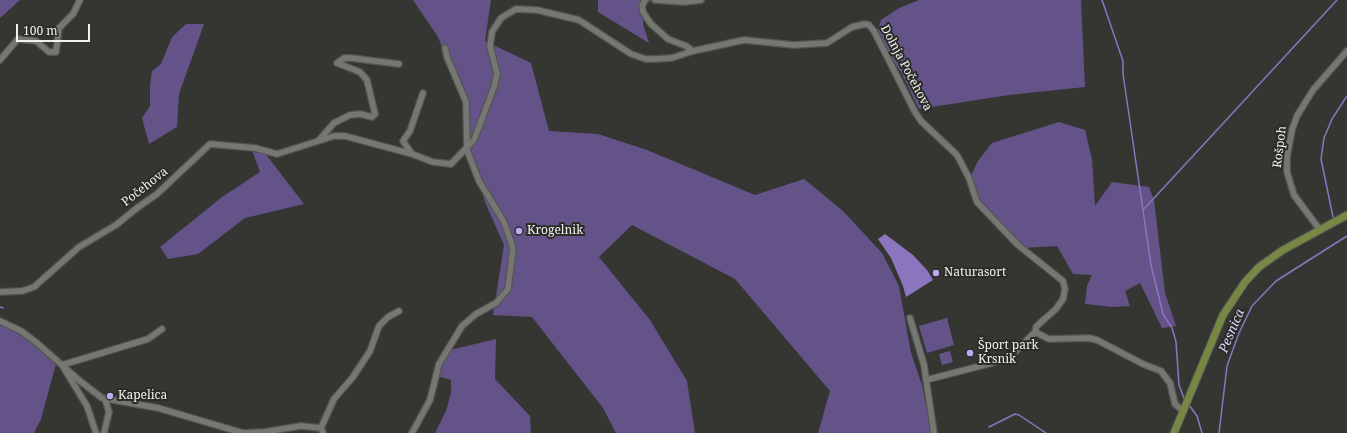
<!DOCTYPE html>
<html>
<head>
<meta charset="utf-8">
<style>
	body { margin:0 }
	#map { position:relative; width:1347px; height:433px; overflow:hidden; background:#353632; font-family:"Noto Serif",serif }
	canvas { display:block }
	.scale { position:absolute; left:16px; top:24px; width:74px; height:18px; box-sizing:border-box; border:2px solid #f1f2ef; border-top:0; padding-left:5px; font-size:12px; line-height:14px; white-space:nowrap; color:#f1f2ef; -webkit-text-stroke:3px #2b2c28; paint-order:stroke }
</style>
</head>
<body>
<div id="map">
<canvas width="1347" height="433"></canvas>
<div class="scale">100 m</div>
</div>
<script>
const g = document.querySelector('canvas').getContext('2d');
g.lineJoin = 'round';
function paint(path, color) { g.fillStyle = color; g.fill(path, 'evenodd'); }
const poly = rows => new Path2D(rows.map(r => 'M' + r).join(''));
function stroke(path, color, width, dash) { g.strokeStyle = color; g.lineWidth = width; g.lineCap = dash ? 'butt' : 'round'; g.setLineDash(dash || []); g.stroke(path); }
function drawText(font, color, halo, rows, align = 'center') {
  g.font = font + ' "Noto Serif",serif'; g.lineWidth = 4; g.setLineDash([]); g.textBaseline = 'middle'; g.strokeStyle = halo; g.fillStyle = color; for (const [text, x, y, turn = 0] of rows) {
    g.save(); g.translate(x, y); g.rotate((+turn || 0) * Math.PI / 180); g.textAlign = isNaN(turn) ? turn : align; if (halo) g.strokeText(text, 0, 0); g.fillText(text, 0, 0); g.restore();
  }
}
paint(poly([
	[0,0,20,0,0,18],
	[413,0,491,0,485,41,531,63,549,131,598,134,647,150,755,195,804,179,843,211,882,253,899,286,911,353,922,385,932,433,818,433,830,391,735,279,632,225,599,257,650,320,687,381,695,433,616,433,603,408,532,317,493,315,504,245,485,202,465,140,462,97,438,37],
	[598,0,651,0,645,6,643,24,649,43,598,12],
	[919,0,1081,0,1085,87,1009,95,919,109,901,72,887,53,878,30,881,20,899,8],
	[186,24,204,24,179,94,177,127,149,144,142,118,150,106,150,85,152,71,161,64,172,37],
	[1059,122,1085,130,1092,159,1095,206,1112,182,1149,187,1154,200,1165,293,1176,326,1162,328,1140,283,1125,291,1130,306,1113,307,1085,304,1087,286,1092,275,1073,274,1057,246,1023,248,979,201,970,178,978,161,992,143],
	[258,144,304,204,245,218,198,254,168,259,160,247,222,197,260,172,252,150],
	[947,318,954,345,927,353,919,326],
	[0,320,57,360,41,419,34,433,0,433],
	[496,339,495,379,530,416,531,433,435,433,446,411,451,392,451,380,437,376,450,350],
	[950,351,953,362,942,365,939,354]
]), '#635389');
paint(poly([
	[885,234,913,255,927,270,933,280,906,297,903,286,891,258,878,239]
]), '#8b75bf');
stroke(poly([
	[1102,0,1123,61,1123,74,1151,265,1163,314,1172,328,1176,342,1179,385,1185,401],
	[1144,209,1337,0],
	[1333,217,1321,159,1324,138,1332,119,1347,96],
	[0,307,3,308],
	[1189,405,1197,416,1202,433],
	[989,427,1015,414,1019,415,1046,433],
	[1219,433,1227,366,1239,333,1252,306,1276,281,1347,236]
]), '#8b75bf', 1.5);
const minor = poly([
	[645,0,642,6,643,12,651,24,668,39,686,46,693,51],
	[655,0,685,2,701,0],
	[0,60,18,39,36,41,49,52,56,52,59,28,73,14,80,0],
	[319,140,334,123,350,115,360,114,372,117,375,114,367,80,360,72,337,63,344,58,351,58,399,64],
	[412,154,403,141,410,131,423,93],
	[1320,230,1294,195,1287,172,1287,157,1292,130,1297,116,1313,90,1347,51],
	[0,292,22,291,34,287,79,247,116,225,137,208,157,194,210,144,255,148,277,154,334,136,345,136,412,154,433,162,451,164,474,140,494,87,497,74,490,46,492,32,501,18,516,9,537,10,579,20,631,54,646,59,655,59,672,58,693,51,744,40,794,45,827,43,852,27,865,24,869,25,874,31,915,112,921,121,957,155,969,178,977,202,1018,245,1063,281,1065,289,1063,299,1056,309,1041,322,1036,327,1035,332,1010,357,992,363,926,380],
	[910,318,924,365,934,433],
	[0,321,21,331,37,343,80,381,102,398,158,408,243,433,264,432,301,426,321,428,323,433],
	[1035,332,1049,339,1089,338,1097,340,1143,364,1161,371,1170,383,1175,404,1183,411],
	[321,428,334,399,353,377,370,351,379,326,388,317,399,311],
	[96,433,87,406,62,365,148,339,162,329],
	[104,433,109,412,105,399],
	[412,433,430,400,439,364,462,326,476,314,496,303,508,289,513,248,504,222,479,181,467,150,466,102,447,57,445,48]
]);
const major = poly([
	[1174,433,1223,315,1245,282,1259,267,1283,250,1347,215]
]);
stroke(minor, '#535551', 8);
stroke(major, '#535551', 9);
stroke(minor, '#767773', 5.5);
stroke(major, '#778744', 7);
for (const [x, y, r, color] of [
	[519,231,4,"#bea9f5"],
	[936,273,4,"#bea9f5"],
	[970,353,4,"#bea9f5"],
	[110,396,4,"#bea9f5"]
]) { const dot = new Path2D(); dot.arc(x, y, r, 0, 2 * Math.PI); g.fillStyle = color; g.fill(dot); stroke(dot, '#2b2c28', 1.5); }
drawText('12px', '#f1f2ef', '#2b2c28', [
	["Dolnja Počehova",906,68,62],
	["Rošpoh",1280,147,-83],
	["Počehova",145,187,-38]
]);
drawText('12px', '#f1f2ef', '#2b2c28', [
	["Krogelnik",527,231],
	["Naturasort",944,273],
	["Šport park",978,346],
	["Krsnik",978,360],
	["Kapelica",118,396]
], 'left');
drawText('italic 13px', '#ded4fd', '#2b2c28', [
	["Pesnica",1232,331,-67]
]);
</script>
</body>
</html>
